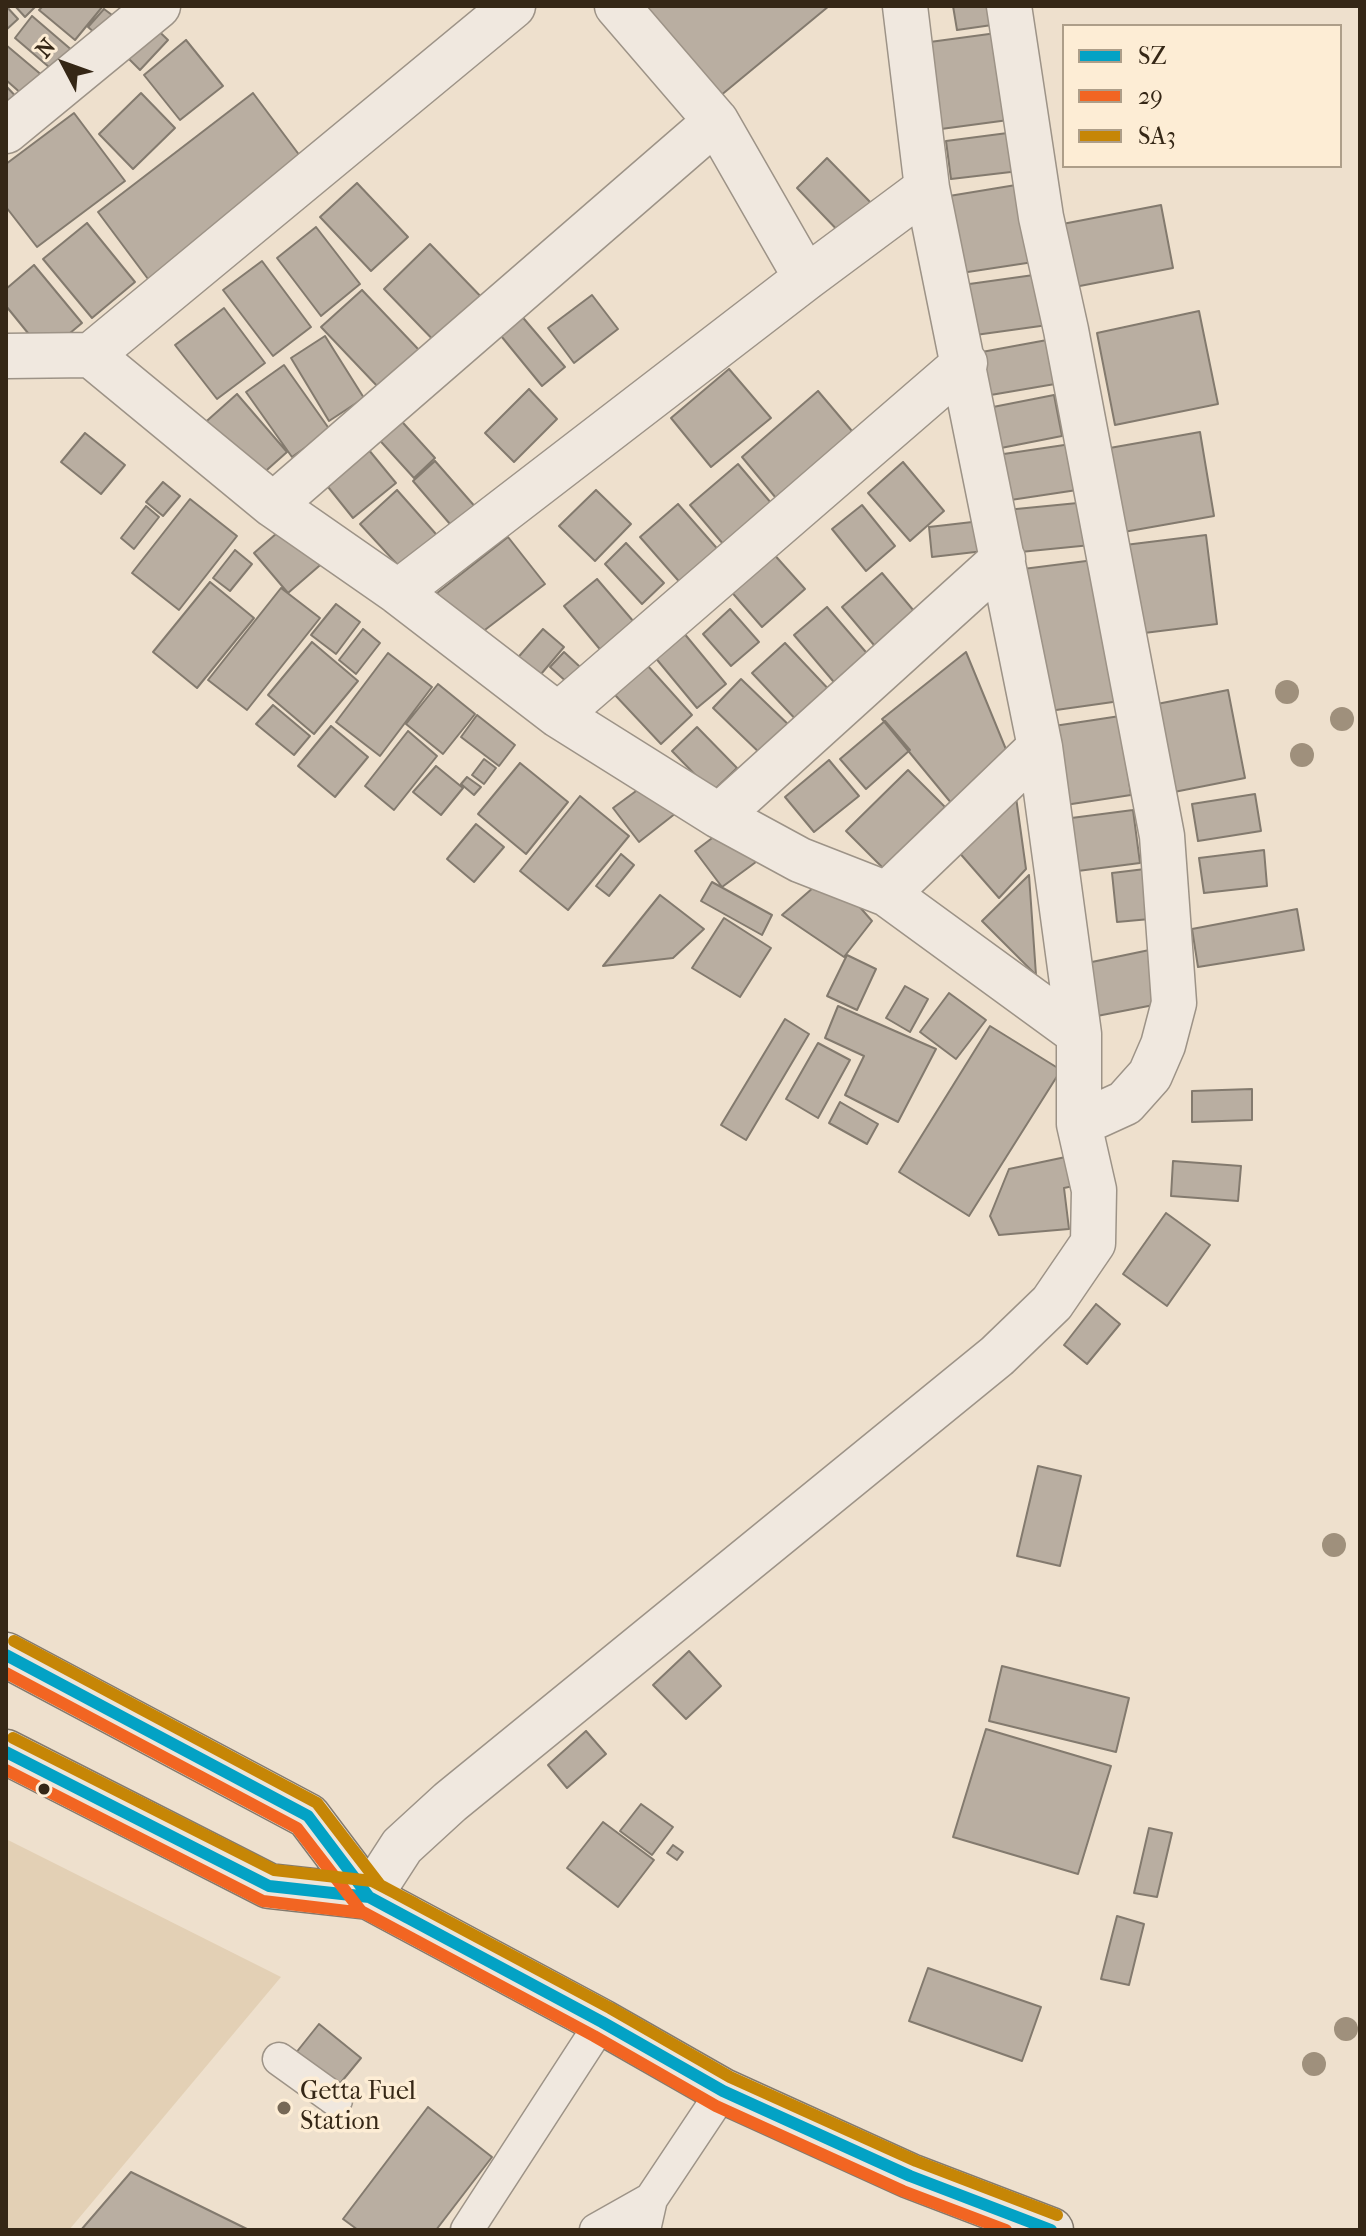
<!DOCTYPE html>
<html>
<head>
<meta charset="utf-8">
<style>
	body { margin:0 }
	#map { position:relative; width:1366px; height:2236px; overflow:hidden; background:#eee0cd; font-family:"IM FELL French Canon",serif }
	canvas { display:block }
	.frame { position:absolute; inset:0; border:8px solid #352716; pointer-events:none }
	.legend { position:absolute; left:1062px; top:24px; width:280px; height:144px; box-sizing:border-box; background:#fdedd5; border:2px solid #ad9e89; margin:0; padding:10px 14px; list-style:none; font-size:24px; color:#352716 }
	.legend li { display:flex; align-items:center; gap:16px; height:40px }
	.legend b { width:40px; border:2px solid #ad9e89 }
	.north { position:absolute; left:24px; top:24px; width:80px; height:80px; -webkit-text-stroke:6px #fdedd5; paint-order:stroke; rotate:311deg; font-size:22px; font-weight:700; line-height:32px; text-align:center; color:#352716 }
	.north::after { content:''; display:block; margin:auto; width:28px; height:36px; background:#352716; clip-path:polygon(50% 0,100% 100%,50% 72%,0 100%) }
</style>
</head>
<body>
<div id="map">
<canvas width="1366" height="2236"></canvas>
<div class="frame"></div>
<ul class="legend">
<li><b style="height:10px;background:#03a2c5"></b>SZ</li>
<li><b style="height:10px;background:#f26522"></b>29</li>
<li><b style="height:10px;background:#c68606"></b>SA3</li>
</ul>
<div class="north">N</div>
</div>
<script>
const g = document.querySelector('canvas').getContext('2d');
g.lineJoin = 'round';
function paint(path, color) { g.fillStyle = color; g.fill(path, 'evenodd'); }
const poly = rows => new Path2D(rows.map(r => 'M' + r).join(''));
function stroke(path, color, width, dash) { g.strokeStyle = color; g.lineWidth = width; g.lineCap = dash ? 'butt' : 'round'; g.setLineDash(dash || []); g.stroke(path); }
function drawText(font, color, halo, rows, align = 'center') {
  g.font = font + ' "IM FELL French Canon",serif'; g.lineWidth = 7; g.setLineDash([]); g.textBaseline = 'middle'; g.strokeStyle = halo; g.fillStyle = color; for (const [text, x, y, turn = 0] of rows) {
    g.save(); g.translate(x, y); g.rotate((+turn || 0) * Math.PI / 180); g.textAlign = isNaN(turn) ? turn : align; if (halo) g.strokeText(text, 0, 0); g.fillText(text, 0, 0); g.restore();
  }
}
paint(poly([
	[6,1839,281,1977,69,2230,6,2230]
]), '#e3d0b5');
const building = poly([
	[6,6,18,19,6,30,6,6],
	[15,6,36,6,25,17,15,6],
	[43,6,103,6,75,40,39,10,43,6],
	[637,6,829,6,714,101,637,6],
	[953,6,997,6,999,24,957,30,953,6],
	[104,9,120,21,103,40,88,27,104,9],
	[32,16,81,58,63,79,15,38,32,16],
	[145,18,168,40,140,70,117,47,145,18],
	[1004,32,1016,119,926,131,915,44,1004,32],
	[186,40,223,86,180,120,144,75,186,40],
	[6,45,50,82,32,103,6,80,6,45],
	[6,86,22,103,6,118,6,86],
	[141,93,175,128,133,169,99,134,141,93],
	[253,93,306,164,151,283,98,212,253,93],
	[74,113,125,181,37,247,6,207,6,164,74,113],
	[1023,131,1028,170,951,179,946,141,1023,131],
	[827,158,875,207,844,237,797,188,827,158],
	[357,183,408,237,371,271,320,217,357,183],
	[1028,183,1040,261,948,275,937,198,1028,183],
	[1161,205,1173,268,1059,290,1047,227,1161,205],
	[87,223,135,282,92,318,43,259,87,223],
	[316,227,360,284,321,316,277,258,316,227],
	[430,244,489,305,442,349,384,289,430,244],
	[262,261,311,327,273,356,223,290,262,261],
	[34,265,82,323,45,354,6,306,6,289,34,265],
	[1048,273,1055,324,961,337,955,286,1048,273],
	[362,290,419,350,379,388,321,327,362,290],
	[592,295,618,329,574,363,548,328,592,295],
	[224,308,265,363,217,399,175,345,224,308],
	[1199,311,1218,404,1115,425,1097,333,1199,311],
	[519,313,565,367,542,386,497,331,519,313],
	[325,336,364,398,329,421,291,358,325,336],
	[1047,340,1055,384,979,397,971,354,1047,340],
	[284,365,330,430,292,457,246,392,284,365],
	[729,369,771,418,711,467,671,418,729,369],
	[529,389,557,419,514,462,485,433,529,389],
	[818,391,863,444,785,509,742,457,818,391],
	[237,394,287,452,250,485,200,427,237,394],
	[1054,395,1062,436,1001,448,993,407,1054,395],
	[395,414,435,458,414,478,374,434,395,414],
	[1200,432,1214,516,1118,533,1104,449,1200,432],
	[85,433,125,465,101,494,61,462,85,433],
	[359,438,396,483,353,518,316,472,359,438],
	[1071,444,1077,490,1004,501,997,455,1071,444],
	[435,461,485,518,462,538,413,481,435,461],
	[903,462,944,511,910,541,868,493,903,462],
	[738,464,783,517,735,558,690,505,738,464],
	[163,482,180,496,163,516,146,502,163,482],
	[397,490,443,542,407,575,360,524,397,490],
	[596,490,631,524,595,561,559,526,596,490],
	[190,499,237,536,179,610,132,573,190,499],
	[1088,502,1091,545,1010,553,1006,510,1088,502],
	[678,504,729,562,691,595,640,537,678,504],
	[862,505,895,546,866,571,832,529,862,505],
	[146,506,159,517,134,549,121,538,146,506],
	[292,520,326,560,288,593,254,553,292,520],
	[981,521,984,551,932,557,929,527,981,521],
	[1206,535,1217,624,1136,634,1125,545,1206,535],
	[508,537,545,584,473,639,437,593,508,537],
	[626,543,664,583,642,604,605,564,626,543],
	[235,550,252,564,230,591,213,578,235,550],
	[771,551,805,589,762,627,729,589,771,551],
	[1102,559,1120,701,1042,712,1023,569,1102,559],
	[882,573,919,617,879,651,842,607,882,573],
	[597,579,646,636,613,665,564,606,597,579],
	[210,582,254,618,197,688,153,652,210,582],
	[281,588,320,618,247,710,208,680,281,588],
	[336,604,360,622,336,654,311,635,336,604],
	[827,607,877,665,844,694,794,635,827,607],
	[730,609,759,642,731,666,703,634,730,609],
	[363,629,380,643,356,674,339,660,363,629],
	[543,629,564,647,536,680,514,662,543,629],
	[683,632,726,684,697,708,654,656,683,632],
	[312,642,358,681,314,734,268,695,312,642],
	[785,643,834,695,801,725,752,673,785,643],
	[564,652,593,679,579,693,550,667,564,652],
	[966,652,1012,764,957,810,882,719,966,652],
	[388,653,432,687,380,756,336,722,388,653],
	[647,665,692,715,661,744,615,695,647,665],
	[741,679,793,729,765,758,713,708,741,679],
	[438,684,475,714,443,754,406,724,438,684],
	[1228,690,1245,778,1169,793,1152,705,1228,690],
	[273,705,310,736,294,755,256,724,273,705],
	[477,715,515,745,499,766,461,737,477,715],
	[1120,716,1131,795,1052,807,1041,728,1120,716],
	[885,721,910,750,866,789,840,759,885,721],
	[331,726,368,757,335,797,298,766,331,726],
	[697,727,737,768,712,792,672,751,697,727],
	[408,731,437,756,394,810,365,786,408,731],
	[484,759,496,768,484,784,472,775,484,759],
	[829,760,859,796,814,832,785,797,829,760],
	[520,763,568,802,526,854,478,814,520,763],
	[436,766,463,788,441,815,413,792,436,766],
	[908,770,945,807,883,868,846,831,908,770],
	[467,777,481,787,474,795,461,784,467,777],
	[651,780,676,813,639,842,613,808,651,780],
	[1015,790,1026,869,999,898,957,850,1015,790],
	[1255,794,1261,831,1198,841,1192,804,1255,794],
	[580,796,629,836,568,910,520,871,580,796],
	[1133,810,1140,863,1062,873,1056,820,1133,810],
	[732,823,760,859,722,887,695,851,732,823],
	[476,824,504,847,474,882,447,859,476,824],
	[1264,850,1267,886,1204,893,1199,858,1264,850],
	[621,854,634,865,609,896,596,886,621,854],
	[1145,869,1150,919,1117,922,1112,873,1145,869],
	[830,873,872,921,844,957,782,915,830,873],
	[1029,875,1036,975,982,921,1029,875],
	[712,882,772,915,762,935,701,901,712,882],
	[660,895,704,929,673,958,603,966,660,895],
	[1297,909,1304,950,1198,967,1192,929,1297,909],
	[724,918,771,948,740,997,692,968,724,918],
	[1159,948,1169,1002,1097,1016,1087,963,1159,948],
	[847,955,876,969,857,1010,827,996,847,955],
	[905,986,928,999,910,1032,886,1018,905,986],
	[949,993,986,1020,956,1059,920,1032,949,993],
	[838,1006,936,1049,898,1122,845,1095,864,1056,825,1038,838,1006],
	[785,1019,809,1034,746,1140,721,1125,785,1019],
	[990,1026,1061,1070,969,1216,899,1172,990,1026],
	[818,1043,850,1060,818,1118,786,1099,818,1043],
	[1252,1089,1252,1120,1192,1122,1192,1091,1252,1089],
	[840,1102,878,1124,867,1144,829,1123,840,1102],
	[1075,1155,1078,1185,1064,1188,1069,1229,999,1235,990,1216,1009,1169,1075,1155],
	[1173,1161,1241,1166,1238,1201,1171,1196,1173,1161],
	[1166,1213,1210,1245,1167,1306,1123,1274,1166,1213],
	[1096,1304,1120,1324,1087,1364,1064,1345,1096,1304],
	[1038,1466,1081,1476,1060,1566,1017,1556,1038,1466],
	[689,1651,721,1686,686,1719,653,1685,689,1651],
	[1002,1666,1129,1698,1116,1752,989,1721,1002,1666],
	[986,1729,1111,1766,1078,1874,953,1837,986,1729],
	[586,1731,606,1754,567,1788,548,1765,586,1731],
	[641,1804,673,1827,652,1855,620,1831,641,1804],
	[603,1822,654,1860,618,1907,567,1868,603,1822],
	[1149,1828,1172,1833,1157,1897,1134,1893,1149,1828],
	[673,1845,683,1852,677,1860,667,1853,673,1845],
	[1117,1916,1144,1924,1129,1985,1101,1979,1117,1916],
	[928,1968,1041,2007,1022,2061,909,2021,928,1968],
	[319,2024,361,2058,333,2092,291,2059,319,2024],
	[428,2107,492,2157,436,2230,358,2230,343,2219,428,2107],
	[131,2172,249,2230,81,2230,131,2172]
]);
paint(building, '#b9aea1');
stroke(building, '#837a6e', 2);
const lane = poly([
	[279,2059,336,2100],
	[467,2230,602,2022],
	[596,2230,651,2199],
	[644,2230,651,2199,723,2091]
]);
const street = poly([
	[617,6,716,121,806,278],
	[1009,6,1041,217,1066,330,1162,836,1174,1003,1163,1045,1150,1075,1125,1103,1079,1124],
	[6,131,158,6],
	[91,355,273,505,398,592,558,715,719,816,800,860,887,894,1079,1034],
	[6,356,91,355,513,6],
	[273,505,716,121],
	[398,592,806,278,927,188],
	[558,715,965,363],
	[719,816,1003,559],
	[887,894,1040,747],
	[369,1897,402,1846,450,1802,997,1356,1052,1303,1093,1243,1094,1190,1079,1124,1079,1034,1040,747,927,188,905,6]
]);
const primary = poly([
	[6,1655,308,1816,369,1897],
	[6,1752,269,1886,369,1897,602,2022,723,2091,910,2176,1051,2230]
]);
stroke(lane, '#9d9387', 35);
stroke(street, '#9d9387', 47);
stroke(primary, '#837a6e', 47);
stroke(lane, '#f0e8df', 32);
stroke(street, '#f0e8df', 44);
stroke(primary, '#ede5da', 44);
stroke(poly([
	[6,1655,308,1816,369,1897,602,2022,723,2091,910,2176,1051,2230],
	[6,1752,269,1886,369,1897,408,1918]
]), '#03a2c5', 12);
stroke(poly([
	[6,1673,297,1828,361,1911,594,2036,716,2106,903,2191,1006,2230],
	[6,1770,263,1901,364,1913,400,1932]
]), '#f26522', 12);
stroke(poly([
	[14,1641,317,1803,380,1885,610,2008,730,2077,916,2161,1057,2215],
	[13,1738,274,1870,372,1881,416,1904]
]), '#c68606', 12);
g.fillStyle = '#9f907c';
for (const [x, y] of [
	[1287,692],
	[1342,719],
	[1302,755],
	[1334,1545],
	[1346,2029],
	[1314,2064]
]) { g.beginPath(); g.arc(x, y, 12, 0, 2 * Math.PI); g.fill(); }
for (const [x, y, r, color] of [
	[44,1789,7,"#352716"],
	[284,2108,8,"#766856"]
]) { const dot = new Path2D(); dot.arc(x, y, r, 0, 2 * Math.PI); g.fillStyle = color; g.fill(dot); stroke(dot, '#fdedd5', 3); }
drawText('26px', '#352716', '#fdedd5', [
	["Getta Fuel",300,2093],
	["Station",300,2123]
], 'left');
</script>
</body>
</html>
